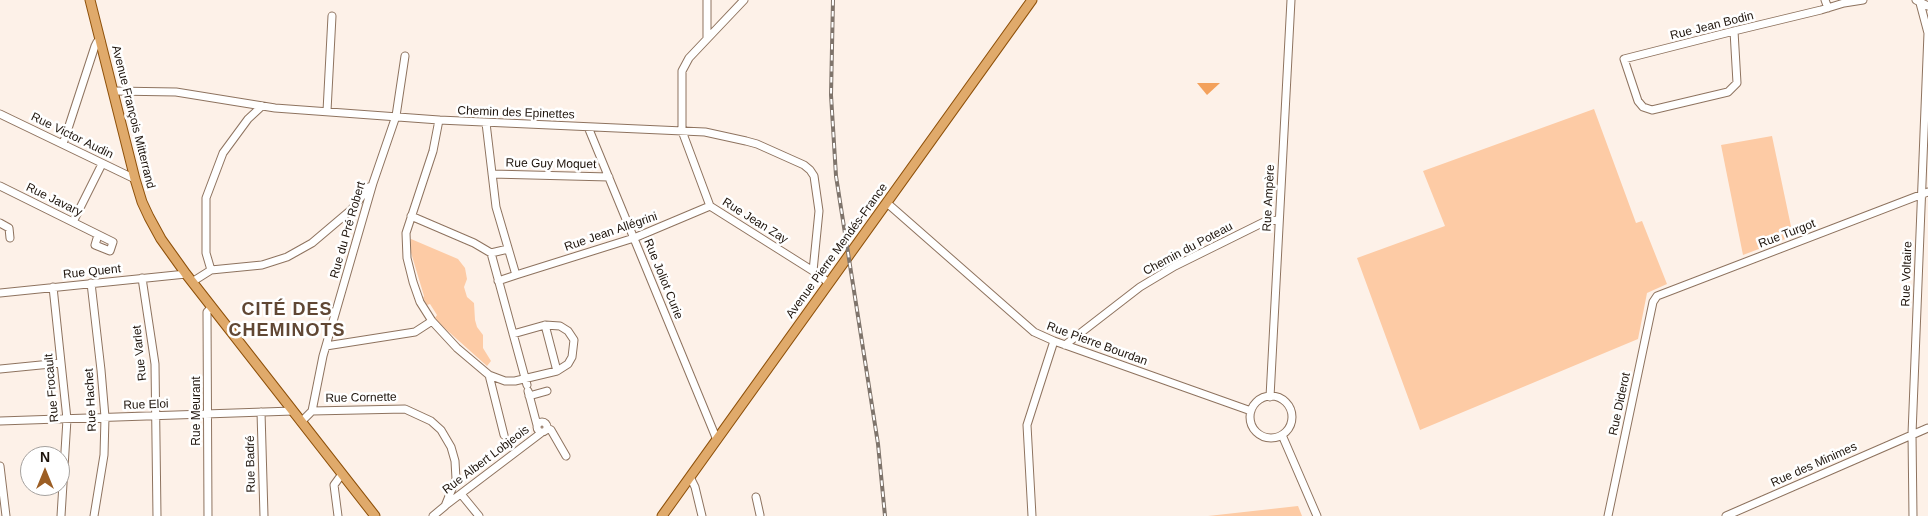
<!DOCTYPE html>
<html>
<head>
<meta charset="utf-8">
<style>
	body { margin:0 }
	#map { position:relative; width:1928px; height:516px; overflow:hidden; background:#fdf1e8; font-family:Arial,sans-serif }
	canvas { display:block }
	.north { position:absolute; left:20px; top:446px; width:50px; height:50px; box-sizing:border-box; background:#fff; border:1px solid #a5a19e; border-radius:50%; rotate:0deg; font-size:14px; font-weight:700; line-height:20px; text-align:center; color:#1e140c }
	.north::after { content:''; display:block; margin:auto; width:18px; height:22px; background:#9c5e24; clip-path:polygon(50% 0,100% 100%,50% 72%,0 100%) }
</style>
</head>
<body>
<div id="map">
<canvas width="1928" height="516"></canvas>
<div class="north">N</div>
</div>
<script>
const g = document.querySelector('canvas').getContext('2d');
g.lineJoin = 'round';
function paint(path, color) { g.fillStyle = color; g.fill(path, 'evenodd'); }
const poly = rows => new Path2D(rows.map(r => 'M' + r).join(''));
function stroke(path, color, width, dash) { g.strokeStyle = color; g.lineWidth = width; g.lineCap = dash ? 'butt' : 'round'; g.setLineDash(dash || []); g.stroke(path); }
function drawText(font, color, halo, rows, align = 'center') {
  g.font = font + ' Arial,sans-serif'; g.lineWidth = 5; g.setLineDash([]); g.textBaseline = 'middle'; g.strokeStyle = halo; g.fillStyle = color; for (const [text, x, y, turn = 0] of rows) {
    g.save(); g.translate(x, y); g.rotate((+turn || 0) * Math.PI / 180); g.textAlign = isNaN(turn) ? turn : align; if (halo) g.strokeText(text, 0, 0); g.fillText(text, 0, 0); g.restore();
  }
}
paint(poly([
	[1594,109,1636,223,1642,221,1667,284,1647,293,1638,339,1420,430,1357,258,1445,226,1423,171],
	[1772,136,1793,236,1743,255,1721,145],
	[411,239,458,259,465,268,467,279,464,287,467,297,474,303,475,320,477,327,483,335,483,348,491,361,487,366,440,324,435,318,437,315,430,304,427,305,423,298,424,296,409,246],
	[1298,506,1302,516,1208,516]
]), '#fdcba5');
paint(poly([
	[1197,83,1220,83,1207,95]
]), '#f3a15c');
const minor = poly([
	[707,0,707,39,744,0],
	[1825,0,1828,8],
	[1916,0,1928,6],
	[1734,31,1737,83,1728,92,1652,110,1643,107,1638,101,1624,59,1734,31,1821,10,1844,3,1863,0],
	[707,39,689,58,682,71,682,131,710,206,813,271,829,283],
	[114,91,176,92,275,108,439,120,705,132,746,141,757,144,804,165,810,170,814,176,819,211,813,271],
	[327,111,332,16],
	[0,114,135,179],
	[439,120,433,151,406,233,407,258,413,282,420,302,432,321,457,348,489,375,505,381,515,381,557,371,568,364,572,357,574,340,568,331,560,326,545,325,513,334],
	[486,123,496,207,516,275,498,281],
	[588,127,717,440],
	[63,144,95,46,97,42,101,41],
	[492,174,609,177],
	[0,186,113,242,110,251,95,245,98,235],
	[887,203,1034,332,1054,341,1251,411],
	[411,216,474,243,491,253],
	[73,222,102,164],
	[0,223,9,228,10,238],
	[508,249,491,253,527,385],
	[211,270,206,253,206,198,223,153,248,119,262,106],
	[516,275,634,238,710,206],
	[142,278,155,364,157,516],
	[192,282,211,270,262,265,287,257,312,243,351,210,369,187],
	[91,283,101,370,105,417,104,455,94,516],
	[53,287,67,419,61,516],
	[0,293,186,274],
	[545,325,557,371],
	[1065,345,1140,287,1175,266,1266,221,1279,220],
	[326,346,415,332,432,321],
	[0,369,61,363],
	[489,375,504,435],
	[528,391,537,425],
	[529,396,547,391],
	'1250 417a21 21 0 1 1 42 0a21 21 0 1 1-42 0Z',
	[1270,397,1291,0],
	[312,411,323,356,373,183,396,116,405,56],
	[261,412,264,516],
	[0,421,293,411],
	'537 427a5 5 0 1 1 10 0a5 5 0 1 1-10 0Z',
	[301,422,312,411,405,409,431,421,441,430,451,447,455,461,456,479,445,506,433,516],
	[547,428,551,430,566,456],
	[1282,435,1317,516],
	[0,466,6,516],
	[690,477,695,487,702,516],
	[461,494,479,516],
	[756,497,760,515],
	[446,505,541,433],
	[208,516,207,312,212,307],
	[338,516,334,485,342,474],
	[1032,516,1027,425,1054,341],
	[1608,516,1653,302,1657,296,1928,192],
	[1726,516,1928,428],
	[1913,516,1912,434,1928,33,1920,3]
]);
const major = poly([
	[90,0,135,179,142,202,149,217,161,239,186,274,375,516],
	[662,516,1032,0]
]);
stroke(minor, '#8e735f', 9);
stroke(major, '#8f510a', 11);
stroke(minor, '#fff', 7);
stroke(major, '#e0aa6b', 9);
const rail = poly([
	[833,0,831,95,836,176,878,444,885,516]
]);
stroke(rail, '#7f746b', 4);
stroke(rail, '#fff', 2, [5.5]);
drawText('12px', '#1e140c', '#fff', [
	["Rue Jean Bodin",1712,26,-14],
	["Chemin des Epinettes",516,113,2],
	["Avenue François Mitterrand",133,117,76],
	["Rue Victor Audin",72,136,26],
	["Rue Guy Moquet",551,164,1],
	["Rue Ampère",1269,198,-87],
	["Rue Javary",54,200,26],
	["Rue Jean Zay",755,221,32],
	["Rue du Pré Robert",348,230,-74],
	["Rue Jean Allégrini",611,232,-19],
	["Rue Turgot",1787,234,-21],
	["Chemin du Poteau",1188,249,-28],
	["Avenue Pierre Mendés-France",837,251,-54],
	["Rue Quent",92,272,-6],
	["Rue Voltaire",1907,274,-88],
	["Rue Joliot Curie",663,279,68],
	["Rue Pierre Bourdan",1097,344,20],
	["Rue Varlet",140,353,-96],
	["Rue Frocault",52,388,-95],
	["Rue Cornette",361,398,-1],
	["Rue Hachet",91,400,-93],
	["Rue Diderot",1620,404,-78],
	["Rue Eloi",146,405,-2],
	["Rue Meurant",197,411,-90],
	["Rue Albert Lobjeois",486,460,-37],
	["Rue Badré",251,464,-91],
	["Rue des Minimes",1814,465,-24]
]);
g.letterSpacing = '1px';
drawText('bold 18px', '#604734', '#fff', [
	["CITÉ DES",287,310],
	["CHEMINOTS",287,331]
]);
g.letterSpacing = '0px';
</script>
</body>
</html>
